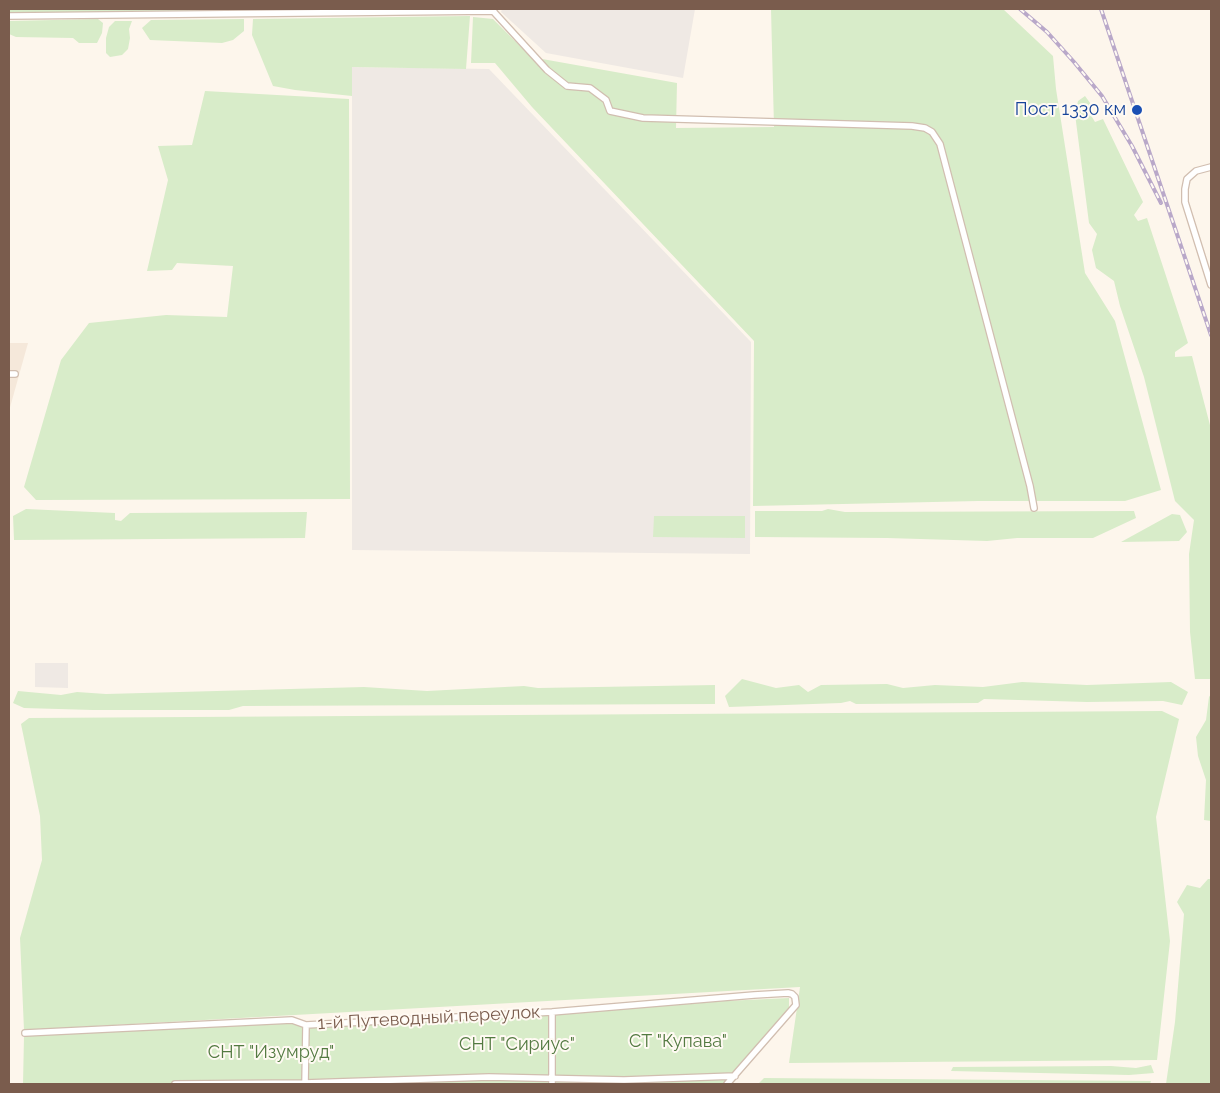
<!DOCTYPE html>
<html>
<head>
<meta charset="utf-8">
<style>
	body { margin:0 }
	#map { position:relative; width:1220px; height:1093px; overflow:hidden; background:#fdf6ec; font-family:Raleway,sans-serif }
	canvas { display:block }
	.frame { position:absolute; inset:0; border:10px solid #7a5c4d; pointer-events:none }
</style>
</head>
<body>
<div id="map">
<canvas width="1220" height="1093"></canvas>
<div class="frame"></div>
</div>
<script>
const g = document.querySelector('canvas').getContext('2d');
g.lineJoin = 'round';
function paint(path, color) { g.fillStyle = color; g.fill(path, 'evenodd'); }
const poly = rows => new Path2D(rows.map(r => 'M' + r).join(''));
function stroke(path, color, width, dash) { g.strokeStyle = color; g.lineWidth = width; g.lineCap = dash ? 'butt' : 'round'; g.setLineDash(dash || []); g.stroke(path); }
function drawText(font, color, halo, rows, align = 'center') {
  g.font = font + ' Raleway,sans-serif'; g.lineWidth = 4; g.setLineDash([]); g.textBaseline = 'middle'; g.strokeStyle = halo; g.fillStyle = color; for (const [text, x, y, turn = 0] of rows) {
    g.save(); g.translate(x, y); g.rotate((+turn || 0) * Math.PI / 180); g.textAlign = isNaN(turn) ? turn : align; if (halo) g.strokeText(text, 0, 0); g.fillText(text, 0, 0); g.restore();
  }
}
paint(poly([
	[9,343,28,343,9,411]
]), '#f5e8da');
paint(poly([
	[502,9,695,9,683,78,546,53,501,12],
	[352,67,489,69,751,342,750,554,352,550],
	[35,663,68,663,68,688,35,687]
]), '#efe9e4');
paint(poly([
	[9,9,493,9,9,16],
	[771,9,1003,9,1053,56,1056,89,1085,273,1115,321,1161,490,1125,501,978,501,753,506,754,341,532,107,495,63,471,63,473,17,493,19,531,57,677,83,676,128,774,127],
	[470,16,466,69,352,67,352,96,295,90,273,86,252,35,253,19],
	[98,19,103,23,102,33,97,43,79,43,73,38,16,37,9,34,9,21],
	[244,19,244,31,233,40,222,43,150,40,142,28,151,20],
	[115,21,132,21,129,29,130,38,128,49,122,55,110,57,106,53,106,38,109,27],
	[205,91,349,99,350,499,36,500,24,487,61,360,89,323,166,315,227,317,233,266,177,263,172,270,147,271,168,180,158,146,192,145],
	[1085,96,1093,107,1089,112,1095,122,1103,119,1143,202,1134,215,1138,221,1147,218,1188,343,1175,352,1175,357,1192,356,1211,429,1211,679,1195,679,1190,632,1189,554,1194,520,1175,501,1144,377,1120,306,1114,281,1096,268,1092,250,1097,234,1089,223,1075,114,1078,101],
	[26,509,115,513,115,520,121,521,130,513,307,512,305,538,14,540,13,516],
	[828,509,845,512,1134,511,1136,518,1093,538,1017,538,987,541,887,538,755,537,755,511,822,511],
	[1172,514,1180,515,1187,532,1179,541,1121,542],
	[654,516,745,516,745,538,653,537],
	[742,679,776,688,799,685,808,692,821,685,887,684,903,688,935,685,983,687,1022,682,1087,685,1171,682,1188,692,1182,705,1163,701,1087,702,984,699,978,703,856,704,850,701,841,703,729,707,725,696],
	[715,685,715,704,243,706,229,710,93,710,24,708,13,703,18,691,61,695,77,692,106,694,364,687,427,691,524,686,538,688],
	[1211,694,1211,821,1204,820,1206,780,1198,756,1196,737,1206,720,1209,697],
	[1162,711,1179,719,1156,817,1170,941,1157,1060,789,1063,800,987,24,1030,20,938,42,860,40,816,21,724,29,718],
	[1208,879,1211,879,1211,1084,1166,1084,1175,1022,1184,914,1177,902,1187,885,1200,888],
	[789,998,789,1011,727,1084,23,1084,24,1036,552,1009],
	[1151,1065,1154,1073,1129,1075,951,1071,953,1067,1111,1066,1136,1068],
	[764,1078,1151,1081,1150,1084,758,1084]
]), '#d8ecc9');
const minor = poly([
	[494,9,493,11,547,70,567,86,590,88,606,100,610,111,643,118,912,126,925,128,932,132,940,144,1030,486,1034,508],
	[9,16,493,11],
	[1211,167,1196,171,1187,179,1185,189,1185,202,1211,285],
	[9,374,15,374],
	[552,1012,552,1084],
	[25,1033,292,1020,306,1025,552,1012,754,995,788,993,792,994,795,997,796,1005,727,1084],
	[175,1084,305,1083,489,1077,624,1080,735,1076],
	[305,1084,306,1025]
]);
stroke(minor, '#d1beb0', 8);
stroke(minor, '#fff', 5.5);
const rail = poly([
	[1020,9,1047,32,1074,62,1102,96,1132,146,1161,203],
	[1101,9,1211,335]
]);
stroke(rail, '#b9a8c9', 4);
stroke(rail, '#fffaf3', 2, [5.5]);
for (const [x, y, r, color] of [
	[1137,110,6,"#1a4fb4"]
]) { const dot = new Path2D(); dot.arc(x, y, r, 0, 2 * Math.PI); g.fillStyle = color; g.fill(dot); stroke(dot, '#fffaf3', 2); }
drawText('18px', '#164399', '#fffaf3', [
	["Пост 1330 км",1126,110]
], 'right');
drawText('18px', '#7a5c4d', '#fffaf3', [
	["1-й Путеводный переулок",429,1018,-3]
]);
drawText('18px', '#537a41', '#fffaf3', [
	["СТ \"Купава\"",678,1042],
	["СНТ \"Сириус\"",517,1045],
	["СНТ \"Изумруд\"",271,1053]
]);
</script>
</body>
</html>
